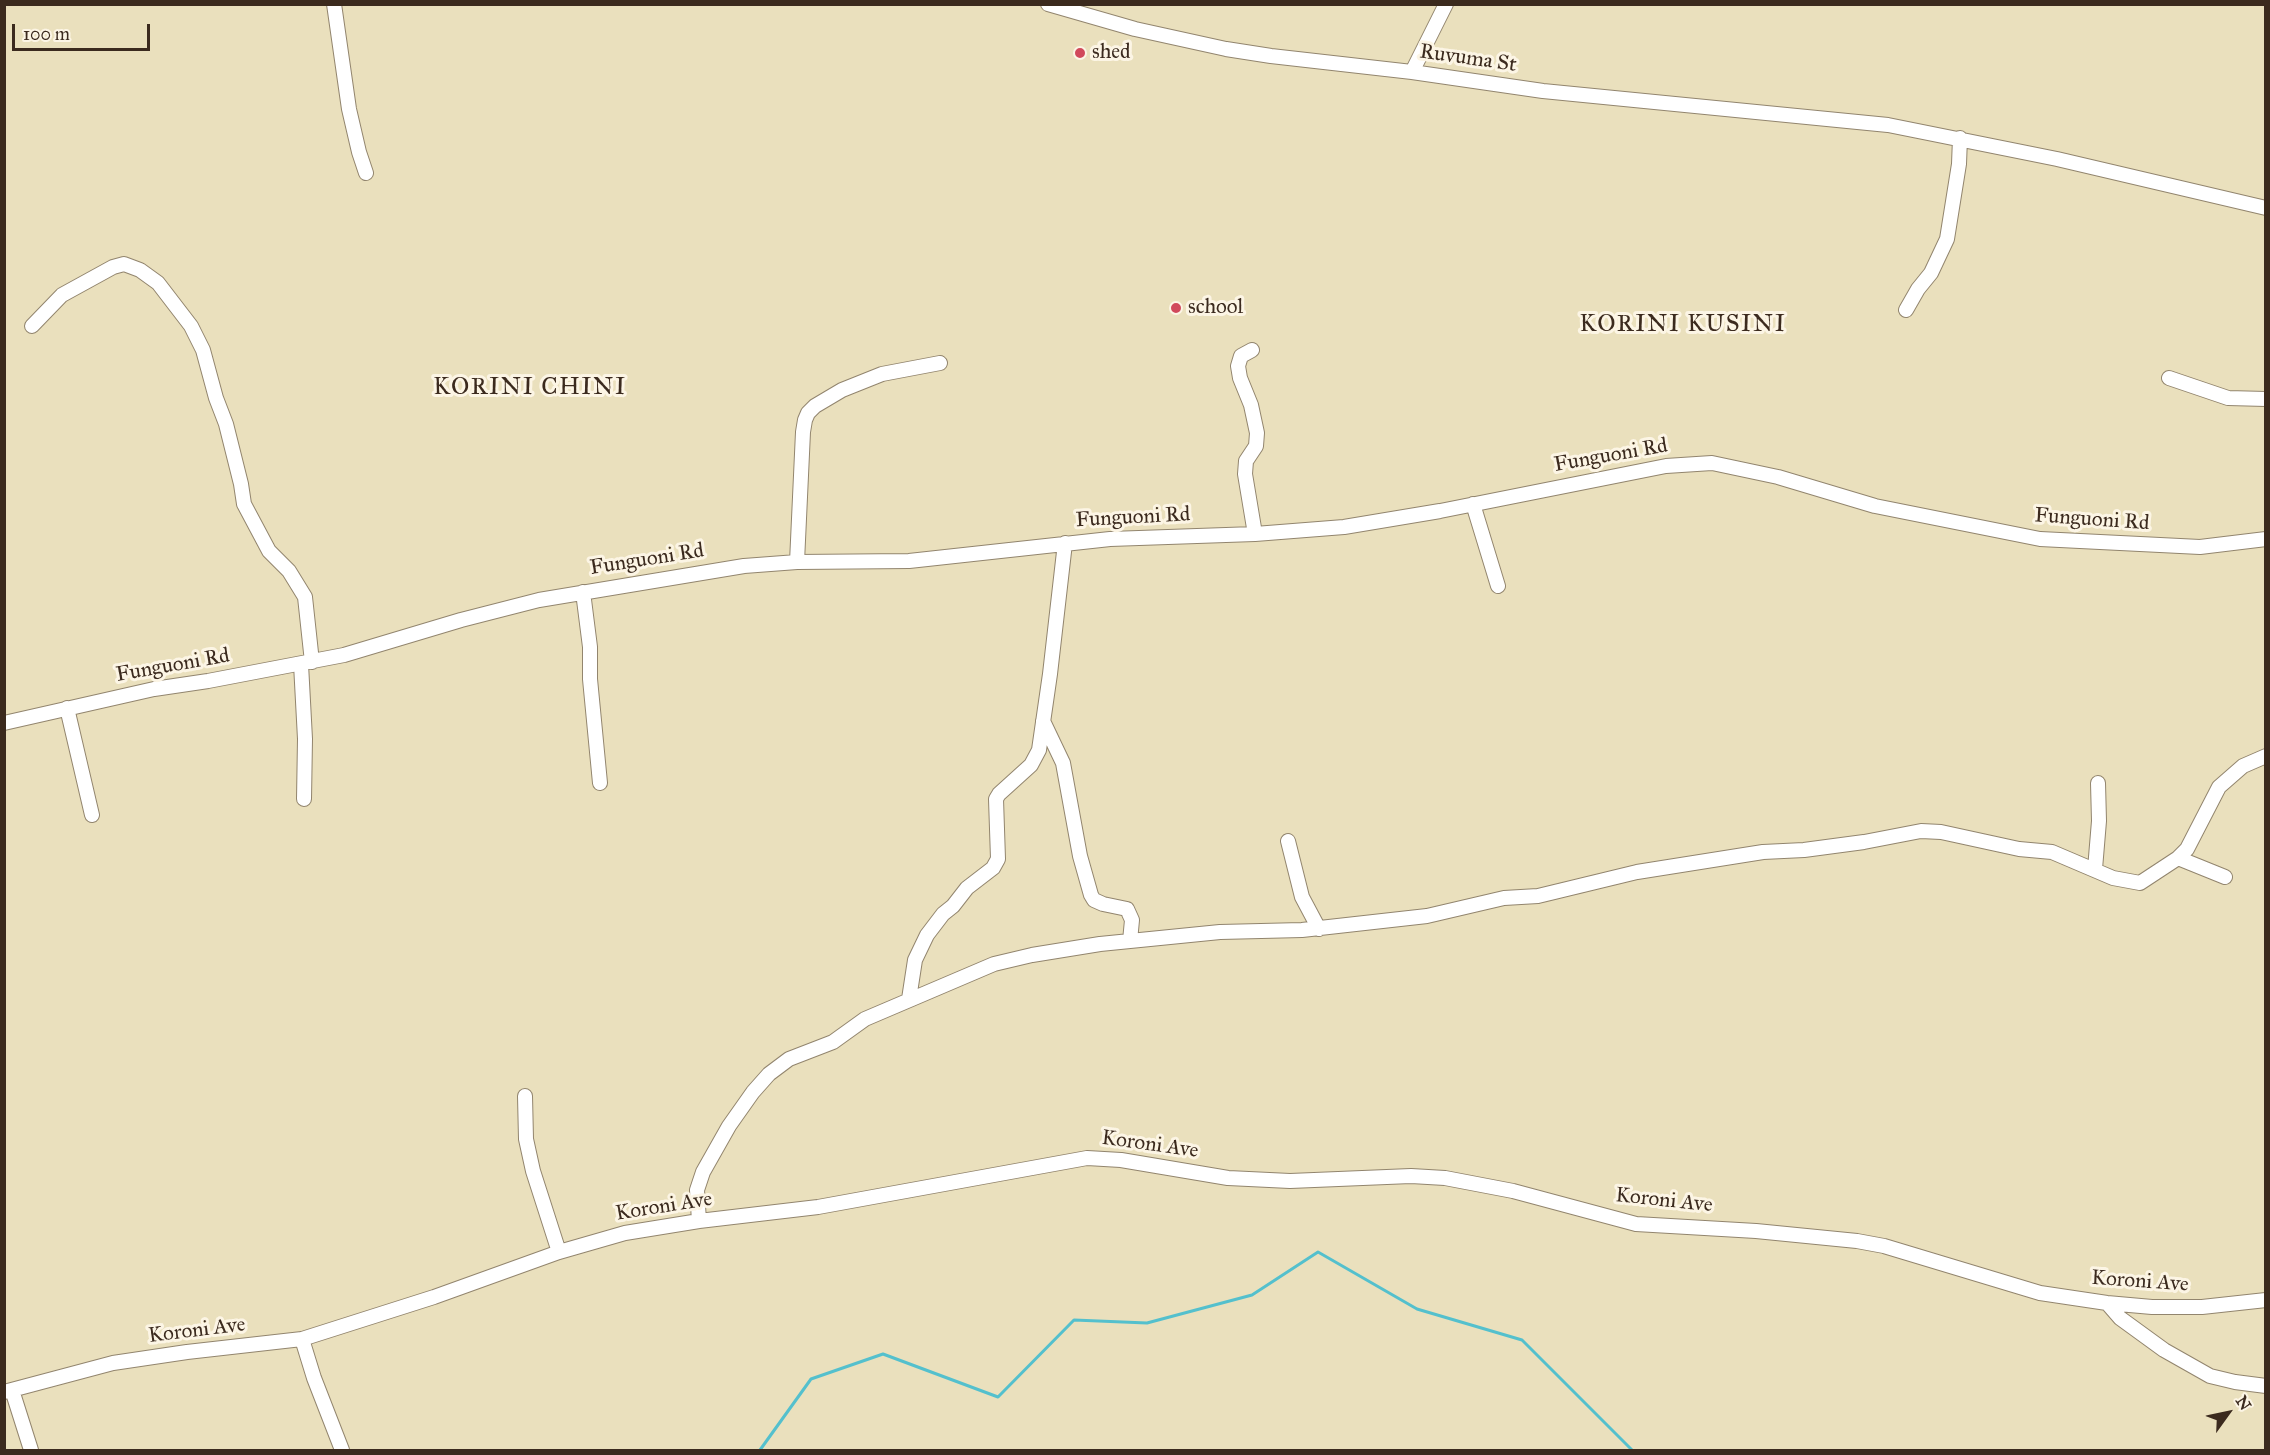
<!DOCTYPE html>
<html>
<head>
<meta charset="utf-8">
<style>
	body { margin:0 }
	#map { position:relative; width:2270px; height:1455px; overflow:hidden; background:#eae0bd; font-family:"IM FELL Great Primer",serif }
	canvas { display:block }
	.frame { position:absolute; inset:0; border:6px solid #3b2a1e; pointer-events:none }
	.north { position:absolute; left:2198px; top:1383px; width:60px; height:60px; -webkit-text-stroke:4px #fcf5e5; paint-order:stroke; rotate:57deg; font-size:16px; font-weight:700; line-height:24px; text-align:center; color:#3b2a1e }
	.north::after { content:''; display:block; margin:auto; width:21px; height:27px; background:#3b2a1e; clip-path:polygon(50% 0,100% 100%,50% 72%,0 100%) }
	.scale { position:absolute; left:12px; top:24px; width:138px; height:27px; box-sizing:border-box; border:3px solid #3b2a1e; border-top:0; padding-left:8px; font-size:18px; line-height:21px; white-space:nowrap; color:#3b2a1e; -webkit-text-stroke:4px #fcf5e5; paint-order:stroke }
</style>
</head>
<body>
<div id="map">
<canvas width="2270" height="1455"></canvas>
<div class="frame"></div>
<div class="north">N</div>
<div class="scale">100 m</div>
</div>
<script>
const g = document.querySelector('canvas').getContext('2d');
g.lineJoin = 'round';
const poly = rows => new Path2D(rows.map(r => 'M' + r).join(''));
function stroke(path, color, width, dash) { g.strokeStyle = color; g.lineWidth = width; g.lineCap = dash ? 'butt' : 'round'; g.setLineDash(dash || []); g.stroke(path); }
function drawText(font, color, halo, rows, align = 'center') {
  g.font = font + ' "IM FELL Great Primer",serif'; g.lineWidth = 6; g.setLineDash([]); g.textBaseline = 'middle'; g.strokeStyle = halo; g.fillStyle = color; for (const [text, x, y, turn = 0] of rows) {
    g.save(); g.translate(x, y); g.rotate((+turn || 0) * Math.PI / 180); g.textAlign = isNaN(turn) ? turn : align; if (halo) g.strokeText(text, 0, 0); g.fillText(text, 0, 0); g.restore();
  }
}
stroke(poly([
	[760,1450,811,1379,883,1354,998,1397,1074,1320,1147,1323,1252,1295,1318,1252,1417,1309,1522,1340,1632,1450]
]), '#54c0cd', 3);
const minor = poly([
	[334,4,349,109,359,152,366,173],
	[1048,4,1135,29,1226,49,1271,56,1412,72,1543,91,1888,125,2057,159,2266,208],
	[1412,72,1446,4],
	[1906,310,1918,289,1931,273,1947,239,1959,164,1960,138],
	[32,326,62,295,113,267,124,264,140,270,158,283,191,326,203,350,216,398,226,424,241,484,244,504,269,551,289,571,305,597,312,662],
	[1252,350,1241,356,1238,366,1240,378,1251,405,1257,433,1256,446,1246,461,1245,474,1255,534],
	[2169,378,2228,398,2266,399],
	[1473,504,1498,586],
	[797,562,803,432,805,420,808,413,815,406,842,390,882,374,940,363],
	[583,592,590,647,590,679,600,783],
	[301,664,305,739,304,799],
	[67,708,92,815],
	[1043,721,1063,763,1080,856,1091,895,1094,900,1103,904,1127,909,1132,920,1130,941],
	[4,723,154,689,208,681,344,655,461,620,539,600,744,566,797,562,909,561,1110,539,1255,534,1344,527,1440,511,1666,466,1712,463,1778,477,1875,506,2040,539,2200,547,2266,539],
	[1288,841,1302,897,1319,929],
	[2178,858,2225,877],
	[2095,869,2099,821,2098,783],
	[909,999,915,960,927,935,943,914,953,906,967,888,993,868,998,859,996,799,999,794,1031,765,1039,750,1050,674,1065,543],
	[525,1096,526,1139,533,1171,559,1252],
	[699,1221,697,1190,703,1172,729,1126,753,1092,769,1074,789,1059,833,1042,865,1019,994,964,1032,955,1100,944,1220,932,1302,930,1427,916,1504,898,1538,896,1637,872,1763,852,1804,850,1864,842,1921,831,1941,832,2019,849,2052,852,2113,878,2140,883,2178,858,2187,849,2219,787,2243,766,2266,756],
	[2107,1303,2120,1318,2164,1350,2210,1376,2235,1382,2266,1386],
	[302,1339,314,1378,342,1450],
	[12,1390,31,1450],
	[4,1392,113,1363,187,1352,302,1339,434,1297,559,1252,625,1233,699,1221,818,1207,1087,1158,1121,1160,1228,1178,1290,1181,1411,1176,1445,1178,1513,1191,1636,1224,1756,1231,1857,1241,1884,1246,2040,1293,2107,1303,2152,1307,2202,1307,2266,1300]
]);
stroke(minor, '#92856e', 16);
stroke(minor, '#fff', 14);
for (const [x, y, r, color] of [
	[1080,53,6,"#d1495b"],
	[1176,308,6,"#d1495b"]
]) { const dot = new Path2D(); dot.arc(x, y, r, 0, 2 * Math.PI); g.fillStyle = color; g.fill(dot); stroke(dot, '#fcf5e5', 2); }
drawText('21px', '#3b2a1e', '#fcf5e5', [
	["shed",1092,53],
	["school",1188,308]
], 'left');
drawText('21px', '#3b2a1e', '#fcf5e5', [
	["Ruvuma St",1468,59,8],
	["Funguoni Rd",1611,456,-10],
	["Funguoni Rd",1133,518,-3],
	["Funguoni Rd",2092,520,4],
	["Funguoni Rd",647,560,-9],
	["Funguoni Rd",173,666,-10],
	["Koroni Ave",1150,1145,8],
	["Koroni Ave",1664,1201,6],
	["Koroni Ave",664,1207,-9],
	["Koroni Ave",2140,1282,4],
	["Koroni Ave",197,1331,-7]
]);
g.letterSpacing = '1.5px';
drawText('24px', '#3b2a1e', '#fcf5e5', [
	["KORINI KUSINI",1683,325],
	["KORINI CHINI",530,388]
]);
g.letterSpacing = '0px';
</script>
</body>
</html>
